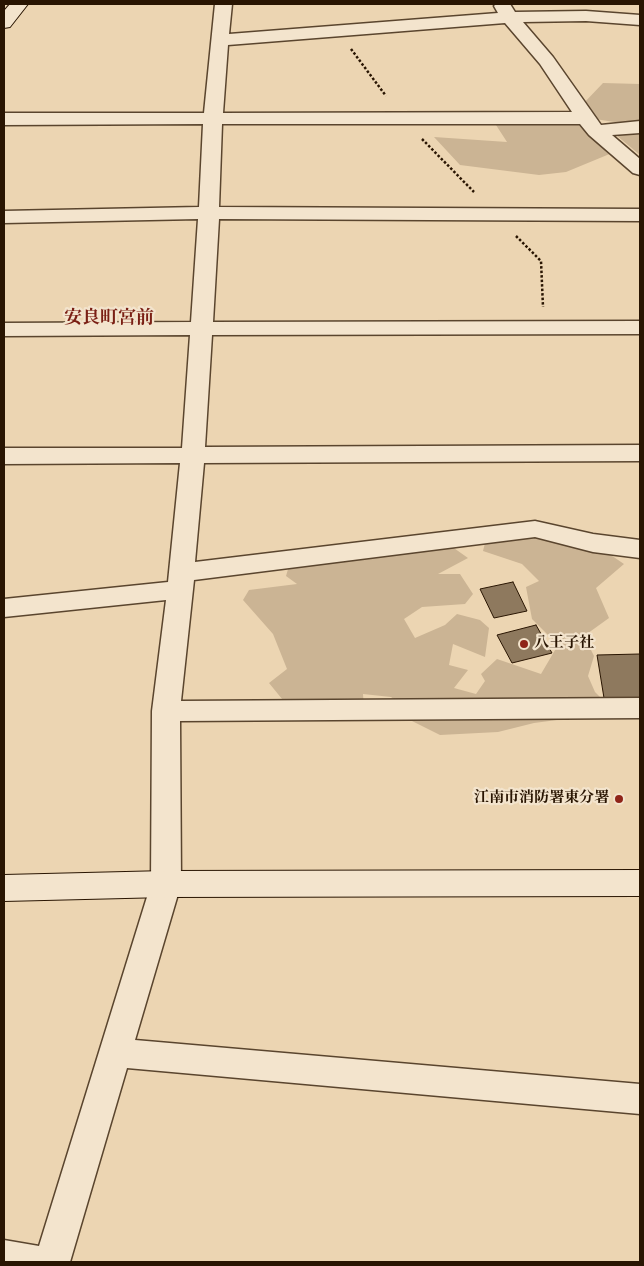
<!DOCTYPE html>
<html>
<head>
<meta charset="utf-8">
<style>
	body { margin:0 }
	#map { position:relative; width:644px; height:1266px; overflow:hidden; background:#ecd5b2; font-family:"IM FELL DW Pica",serif }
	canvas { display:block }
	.frame { position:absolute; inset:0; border:5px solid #291502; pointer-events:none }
</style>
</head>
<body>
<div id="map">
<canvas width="644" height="1266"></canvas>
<div class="frame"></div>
</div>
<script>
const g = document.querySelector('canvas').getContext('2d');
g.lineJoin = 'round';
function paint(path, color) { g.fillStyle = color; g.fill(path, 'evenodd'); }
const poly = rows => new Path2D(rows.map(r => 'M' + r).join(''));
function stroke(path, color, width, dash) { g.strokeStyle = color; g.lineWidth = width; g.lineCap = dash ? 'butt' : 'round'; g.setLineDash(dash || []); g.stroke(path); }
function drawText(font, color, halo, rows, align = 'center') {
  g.font = font + ' "IM FELL DW Pica","Noto Serif JP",serif'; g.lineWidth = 4.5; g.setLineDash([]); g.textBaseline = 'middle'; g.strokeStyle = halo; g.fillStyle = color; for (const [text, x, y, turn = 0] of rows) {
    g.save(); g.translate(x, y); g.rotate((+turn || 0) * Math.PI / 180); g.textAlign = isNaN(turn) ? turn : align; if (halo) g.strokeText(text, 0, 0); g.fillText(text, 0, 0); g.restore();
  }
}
paint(poly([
	[603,83,640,84,640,123,634,125,595,119,583,104],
	[578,122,612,153,566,172,539,175,460,165,434,137,507,142,496,125],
	[640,133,640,155,616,135],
	[531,536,593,543,624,564,596,588,609,618,584,636,594,656,588,676,595,692,611,708,595,715,534,723,498,732,440,735,412,721,407,709,391,697,363,694,364,709,291,710,269,683,287,669,273,634,243,600,249,590,297,584,286,576,291,559,451,546,468,558,438,574,460,574,473,594,465,604,422,607,404,619,415,638,445,625,457,614,480,620,489,628,485,657,453,644,449,665,468,670,454,688,476,694,485,681,481,674,497,659,541,674,558,645,532,619,526,587,539,581,522,564,483,551,486,539]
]), '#cbb494');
const building = poly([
	[513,582,527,611,494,618,480,589,513,582],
	[536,625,552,653,512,663,497,635,536,625],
	[640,654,640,698,604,698,597,655,640,654]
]);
paint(building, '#8e795e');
stroke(building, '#291502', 1);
const street = poly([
	[215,4,232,4,229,34,498,13,494,6,496,4,510,4,515,12,586,11,640,15,640,25,586,21,523,22,553,57,601,125,640,121,640,133,612,135,640,159,640,175,633,173,589,135,580,124,222,124,219,207,640,209,640,221,219,219,213,322,640,321,640,334,212,335,205,447,640,445,640,461,204,463,195,562,535,521,593,534,640,540,640,558,593,552,535,537,194,580,181,701,640,698,640,718,180,721,181,884,135,1040,640,1084,640,1114,127,1068,70,1262,4,1262,4,1240,39,1246,151,884,152,711,166,600,4,617,4,599,168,582,180,463,4,464,4,448,182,448,190,335,4,336,4,323,191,322,198,219,4,223,4,211,199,207,203,124,4,125,4,113,204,113,215,4],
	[505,23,540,64,572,112,223,113,228,45,505,23]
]);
const secondary = poly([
	[10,4,28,4,10,27,4,28,4,11,10,4],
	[640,870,640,896,166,897,4,901,4,875,166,871,640,870]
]);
stroke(street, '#5a452e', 3);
stroke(secondary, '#291502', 2);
stroke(poly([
	[351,49,386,96],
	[422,139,474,192],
	[516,236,541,261,543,307]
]), '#291502', 2.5, [2.5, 2]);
paint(street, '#f3e4cd');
paint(secondary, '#f3e4cd');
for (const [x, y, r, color] of [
	[524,644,5,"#8f2418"],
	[619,799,5,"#8f2418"]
]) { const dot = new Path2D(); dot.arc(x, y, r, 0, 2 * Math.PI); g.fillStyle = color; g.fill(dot); stroke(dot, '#f3e4cd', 2); }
drawText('bold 15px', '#291502', '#f3e4cd', [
	["八王子社",534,644],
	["江南市消防署東分署",609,799,"right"]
], 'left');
drawText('bold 18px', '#7a1f14', '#f3e4cd', [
	["安良町宮前",109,319]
]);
</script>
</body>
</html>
